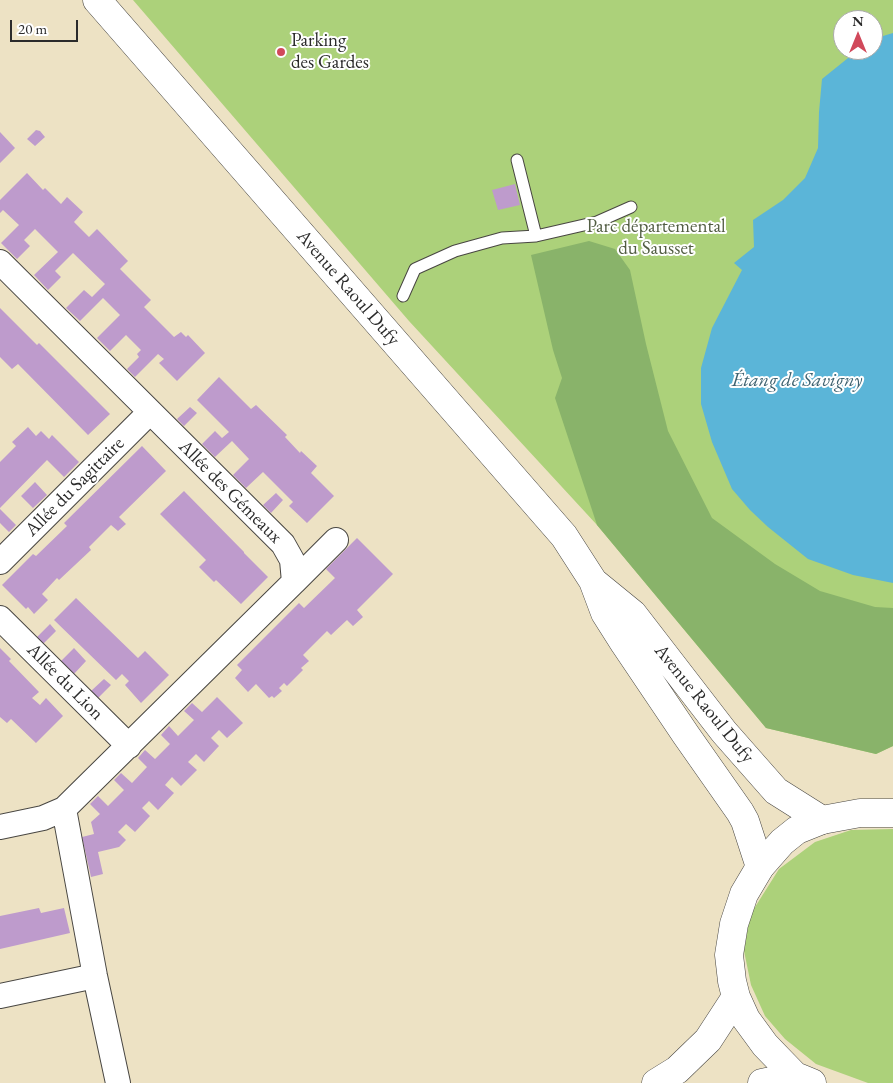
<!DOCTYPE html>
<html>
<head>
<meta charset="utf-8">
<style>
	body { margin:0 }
	#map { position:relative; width:893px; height:1083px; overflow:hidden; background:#ede2c4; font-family:"EB Garamond",serif }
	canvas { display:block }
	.north { position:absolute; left:833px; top:10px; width:50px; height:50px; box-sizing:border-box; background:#fff; border:1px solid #aaa; border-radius:50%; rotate:0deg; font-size:14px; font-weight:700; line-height:20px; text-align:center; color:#2b2b2b }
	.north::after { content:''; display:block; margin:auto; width:18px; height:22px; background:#d1495b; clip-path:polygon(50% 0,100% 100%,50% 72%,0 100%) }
	.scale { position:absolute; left:10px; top:20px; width:68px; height:22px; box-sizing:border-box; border:2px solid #2b2b2b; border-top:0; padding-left:6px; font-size:15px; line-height:18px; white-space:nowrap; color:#2b2b2b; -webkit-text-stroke:4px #fff; paint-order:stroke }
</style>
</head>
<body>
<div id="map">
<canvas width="893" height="1083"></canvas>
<div class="north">N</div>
<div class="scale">20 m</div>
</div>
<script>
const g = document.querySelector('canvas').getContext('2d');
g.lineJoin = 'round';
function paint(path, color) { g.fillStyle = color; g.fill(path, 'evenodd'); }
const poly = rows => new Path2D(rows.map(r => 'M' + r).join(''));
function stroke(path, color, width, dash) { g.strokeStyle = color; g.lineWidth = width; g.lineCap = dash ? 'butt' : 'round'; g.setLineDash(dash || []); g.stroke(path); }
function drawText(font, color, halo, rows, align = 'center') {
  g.font = font + ' "EB Garamond",serif'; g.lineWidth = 4; g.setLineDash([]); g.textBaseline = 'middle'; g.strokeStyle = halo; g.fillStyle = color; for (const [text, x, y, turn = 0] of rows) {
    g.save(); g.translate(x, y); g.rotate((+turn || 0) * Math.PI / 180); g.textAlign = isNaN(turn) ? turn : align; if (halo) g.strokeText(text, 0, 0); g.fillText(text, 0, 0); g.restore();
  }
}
paint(poly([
	[133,0,893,0,893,746,876,754,766,728,597,525,409,321],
	[843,20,873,20,873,50,843,50],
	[893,829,893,1083,868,1083,816,1064,785,1039,765,1016,751,985,744,951,750,915,779,869,815,842,851,830]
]), '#acd17a');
paint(poly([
	[589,241,615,249,630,270,646,344,668,431,712,518,775,564,820,591,875,607,893,608,893,746,876,754,766,728,597,525,555,398,562,378,553,350,531,255]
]), '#89b36a');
paint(poly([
	[893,33,893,583,853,575,808,559,768,527,750,510,732,489,712,442,701,404,701,368,712,328,742,270,734,263,754,247,753,220,783,200,805,178,818,148,819,112,822,79,858,50,873,50,873,39]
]), '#5bb5d8');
paint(poly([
	[36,130,40,131,45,137,35,146,27,139],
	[0,132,15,148,0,163],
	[27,173,43,190,45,188,61,204,67,197,83,212,74,222,89,237,97,229,128,261,120,269,151,300,144,307,174,337,181,332,186,337,188,335,205,353,177,381,159,363,164,359,158,354,135,377,127,369,139,357,137,354,141,350,126,335,110,351,97,338,120,315,103,298,80,321,66,308,84,290,92,297,105,284,73,253,55,271,61,277,48,290,34,275,58,252,35,229,24,240,30,246,17,259,1,243,19,225,3,210,0,213,0,200],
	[515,184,520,205,498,210,492,190],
	[0,308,37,345,39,343,110,414,88,435,18,364,12,369,0,357],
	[219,377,251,409,256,405,287,435,285,437,300,453,301,451,317,466,311,473,334,496,307,523,289,506,293,502,263,472,246,488,233,475,249,459,232,441,215,457,202,444,215,431,222,438,229,432,197,400],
	[190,407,197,413,184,426,177,419],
	[28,427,36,436,41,431,49,439,52,435,79,462,64,477,47,460,0,508,0,462,16,446,12,442],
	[142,446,166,471,119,517,126,524,118,531,111,525,89,547,91,550,59,580,57,578,42,594,48,600,34,614,28,607,26,609,2,585,33,554,36,556,67,526,64,523],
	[35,482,47,495,33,508,21,496],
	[184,491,244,552,244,553,268,577,241,604,216,580,214,582,199,567,206,560,160,514],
	[276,493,283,500,271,513,263,505],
	[0,509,16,525,9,532,0,523],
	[357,538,393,574,357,610,363,617,353,626,347,620,331,635,327,631,303,655,309,661,301,668,303,670,287,686,284,683,279,688,282,691,274,698,272,696,269,698,256,684,248,692,235,678,242,670,237,665,299,603,304,608,335,578,326,569],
	[76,598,138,658,145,651,169,675,141,703,125,685,129,681,122,674,116,680,54,620],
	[50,624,56,631,43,644,37,637],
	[0,648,11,659,9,661,39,692,32,698,40,705,46,698,63,716,36,743,11,719,7,723,0,717],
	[74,648,86,661,74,674,61,661],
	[104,679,111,685,98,698,91,691],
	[217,697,243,723,227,738,219,730,211,738,219,746,204,762,196,754,188,762,197,770,181,786,172,777,165,785,174,793,158,810,149,801,142,808,150,816,135,832,126,824,118,832,126,840,119,847,98,852,103,874,91,877,82,837,94,834,91,822,100,814,90,804,98,796,108,806,124,790,114,780,121,773,132,783,147,767,138,758,145,750,155,759,170,744,161,735,169,726,178,736,194,720,184,711,192,703,202,712],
	[39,908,41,913,64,908,70,933,0,949,0,916]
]), '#be9bcc');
const service = poly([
	[517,160,536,236],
	[403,296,415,269,455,251,502,238,536,236,597,222,631,207]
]);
const minor = poly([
	[0,262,283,544,292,560,294,582,64,809,43,818,0,827],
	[0,562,150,412],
	[294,582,336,540],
	[0,618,129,746],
	[64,809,95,976,118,1083],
	[0,996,95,976]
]);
const secondary = poly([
	[97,0,564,536,593,581,605,613,624,643,686,735,740,812,745,821,760,867],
	[595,583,633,614,724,732,776,791,822,820]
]);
const primary = poly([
	[656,1083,677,1070,708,1040,736,997],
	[762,1083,795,1076],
	[812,1083,795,1076,765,1045,746,1019,736,997,732,981,729,955,734,924,744,894,760,867,782,842,797,830,822,820,860,813,893,813]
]);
stroke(service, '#484642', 13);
stroke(minor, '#484642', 26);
stroke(secondary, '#484642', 29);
stroke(primary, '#484642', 29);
stroke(service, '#fff', 11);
stroke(minor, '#fff', 24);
stroke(secondary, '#fff', 28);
stroke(primary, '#fff', 28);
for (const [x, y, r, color] of [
	[281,52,5,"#d1495b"]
]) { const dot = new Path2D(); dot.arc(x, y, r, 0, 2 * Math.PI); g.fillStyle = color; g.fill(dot); stroke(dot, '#fff', 2); }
drawText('19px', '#2b2b2b', '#fff', [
	["Parking",291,41],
	["des Gardes",291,63]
], 'left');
drawText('19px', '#525d43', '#fff', [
	["Parc départemental",656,227],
	["du Sausset",656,249]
]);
drawText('19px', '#2b2b2b', '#fff', [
	["Avenue Raoul Dufy",348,288,49],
	["Allée du Sagittaire",75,487,-45],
	["Allée des Gémeaux",230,492,45],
	["Allée du Lion",65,682,45],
	["Avenue Raoul Dufy",704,704,51]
]);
drawText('italic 20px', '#3e6270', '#fff', [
	["Étang de Savigny",797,381]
]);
</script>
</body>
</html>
